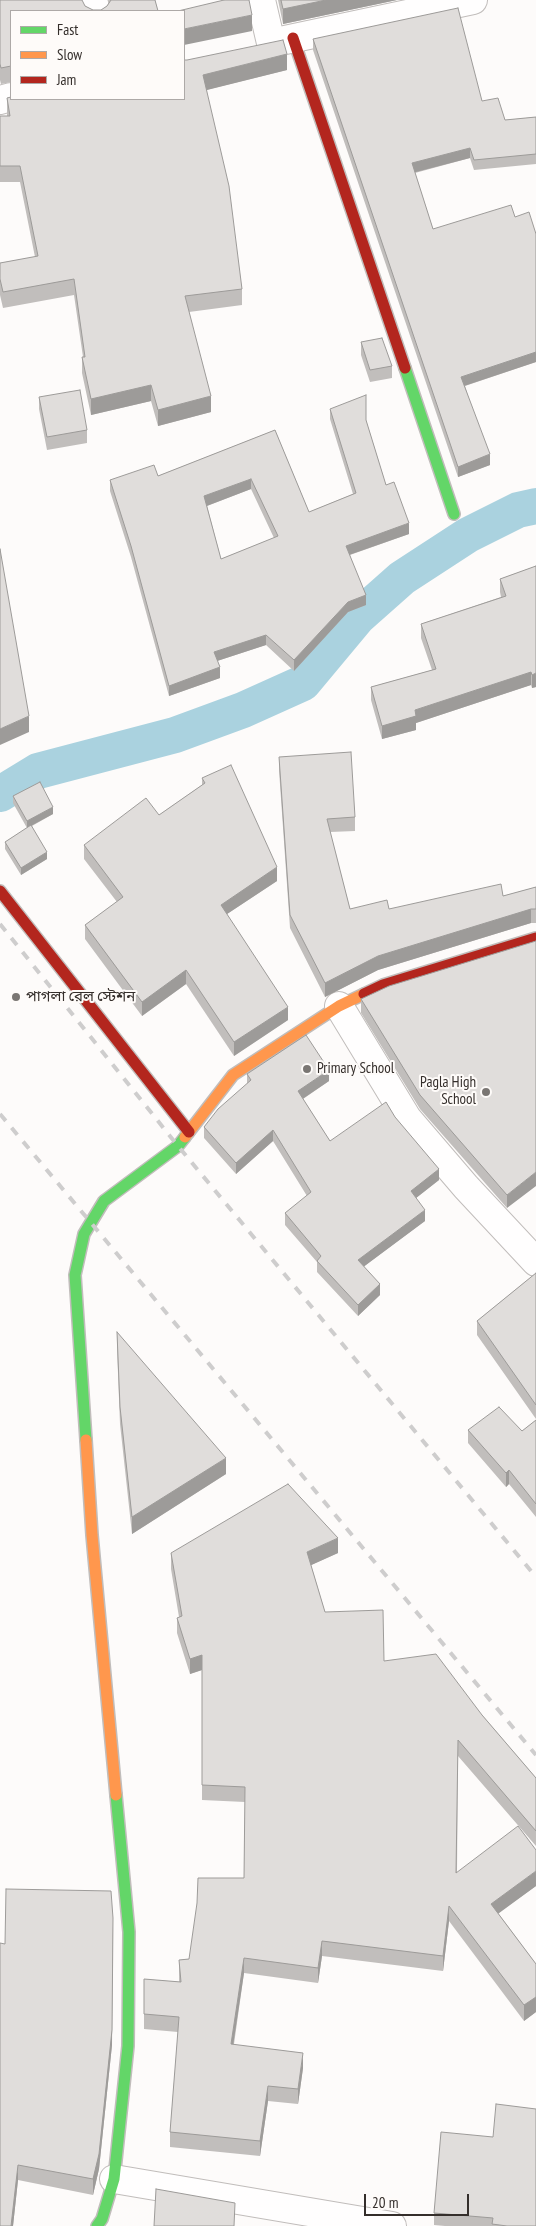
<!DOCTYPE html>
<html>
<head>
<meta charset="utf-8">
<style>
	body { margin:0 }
	#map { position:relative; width:536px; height:2226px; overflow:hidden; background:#fdfbfa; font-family:"PT Sans Narrow",sans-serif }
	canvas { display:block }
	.legend { position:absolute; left:10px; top:10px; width:175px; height:90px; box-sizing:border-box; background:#fefbf9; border:1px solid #ada9a7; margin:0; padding:6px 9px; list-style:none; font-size:15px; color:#342e2b }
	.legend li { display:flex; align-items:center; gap:10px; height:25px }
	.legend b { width:25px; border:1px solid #ada9a7 }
	.scale { position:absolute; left:364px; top:2194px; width:105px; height:22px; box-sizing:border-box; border:2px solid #342e2b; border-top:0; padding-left:6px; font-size:15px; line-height:18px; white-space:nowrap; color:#342e2b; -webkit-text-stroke:4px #fefbf9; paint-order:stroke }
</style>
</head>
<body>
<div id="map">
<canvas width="536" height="2226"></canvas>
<ul class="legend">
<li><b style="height:6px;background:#63d668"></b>Fast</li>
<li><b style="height:6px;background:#ff974d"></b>Slow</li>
<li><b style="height:6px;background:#b3261e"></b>Jam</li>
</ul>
<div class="scale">20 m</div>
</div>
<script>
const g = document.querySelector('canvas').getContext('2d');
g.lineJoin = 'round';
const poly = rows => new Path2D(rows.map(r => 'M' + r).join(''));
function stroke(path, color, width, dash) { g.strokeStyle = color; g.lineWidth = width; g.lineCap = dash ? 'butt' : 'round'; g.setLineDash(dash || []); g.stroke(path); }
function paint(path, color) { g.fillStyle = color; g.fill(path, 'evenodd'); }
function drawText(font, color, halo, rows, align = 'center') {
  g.font = font + ' "PT Sans Narrow","Noto Sans Bengali",sans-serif'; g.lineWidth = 4; g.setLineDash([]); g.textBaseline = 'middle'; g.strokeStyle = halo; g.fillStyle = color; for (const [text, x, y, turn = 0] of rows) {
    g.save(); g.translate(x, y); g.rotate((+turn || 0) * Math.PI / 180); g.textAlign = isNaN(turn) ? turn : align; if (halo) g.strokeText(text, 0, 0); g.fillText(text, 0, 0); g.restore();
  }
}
stroke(poly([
	[0,794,38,771,175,735,243,710,303,683,358,617,402,578,468,535,518,510,536,506]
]), '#aad2df', 36);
const street = poly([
	[93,0,96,11],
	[261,0,271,43],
	[271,43,473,0],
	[0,100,11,97],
	[339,1006,407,1118,466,1187,536,1262],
	[114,2179,392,2226]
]);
const fast = poly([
	[405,368,454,514],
	[86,1440,75,1275,84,1234,104,1201,178,1146,185,1137],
	[97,2226,102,2219,114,2179,128,2046,129,1932,116,1795]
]);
const slow = poly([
	[185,1137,233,1075,339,1006,364,994],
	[86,1440,92,1535,116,1795]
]);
const jam = poly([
	[293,38,405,368],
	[0,891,189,1132],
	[364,994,383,985,536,938]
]);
stroke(street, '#c1bdbb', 30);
stroke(fast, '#c1bdbb', 14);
stroke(slow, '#c1bdbb', 14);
stroke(jam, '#c1bdbb', 14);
stroke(street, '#fffefe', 28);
stroke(fast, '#63d668', 11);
stroke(slow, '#ff974d', 11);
stroke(jam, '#b3261e', 11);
stroke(poly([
	[0,924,178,1146,536,1577],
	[0,1114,536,1755]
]), '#cecdcd', 4, [9, 9]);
paint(poly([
	[0,0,85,6,93,10,101,10,107,6,109,2,108,0,155,0,158,11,11,11,11,82,1,84,0,80],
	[278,0,397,0,283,24],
	[313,39,482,101,505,120,536,117,536,164,474,170,470,158,415,173,433,229,515,217,536,234,536,362,465,386,490,465,458,477,313,50],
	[184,60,287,70,206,90,242,289,242,305,189,312,211,412,158,426,151,401,91,415,82,373,82,357,83,357,74,295,3,308,0,295,0,263,35,257,20,182,0,182,0,116,7,116,7,98],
	[361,342,392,366,392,378,370,382,361,355],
	[39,397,87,430,87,443,47,450,39,409],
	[330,409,366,420,386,485,409,534,350,555,366,605,348,612,294,671,266,645,217,661,220,678,169,696,131,557,110,491,110,480,158,476,275,430,309,512,353,494,330,419],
	[251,489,274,538,221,559,207,506],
	[536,566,536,687,532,688,531,685,416,723,416,730,382,739,371,700,371,687,432,670,421,638,421,624,501,597,500,592,500,579],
	[279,757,355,817,355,831,330,832,350,909,389,909,503,896,536,887,536,923,531,923,378,970,325,997,290,928,279,770],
	[202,778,277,881,227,914,288,1020,234,1056,186,984,142,1016,85,939,85,925,117,902,84,859,84,845,159,815,202,785],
	[13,796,53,814,32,826,47,859,21,875,5,849,5,842,27,828,13,803],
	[536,941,507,1208,420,1109,361,1013,361,999],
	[247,1074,329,1081,303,1099,330,1141,395,1117,439,1180,416,1198,425,1221,364,1266,380,1295,358,1316,317,1272,317,1262,285,1225,285,1213,307,1196,273,1141,236,1174,204,1138,204,1127,247,1084],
	[536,1273,536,1419,477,1335,477,1321],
	[117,1332,226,1474,132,1534,120,1424,117,1348],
	[536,1420,536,1517,509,1484,506,1487,468,1443,468,1430,522,1431],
	[171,1553,338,1553,311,1565,325,1612,384,1661,482,1715,536,1778,536,1846,458,1756,457,1872,536,1886,498,1913,536,1964,536,2012,524,2021,449,1921,443,1971,322,1956,318,1983,244,1973,234,2044,303,2068,298,2104,268,2101,260,2156,170,2147,170,2132,178,2032,144,2029,144,1979,179,1982,179,1960,189,1959,244,1878,245,1802,202,1800,202,1670,190,1674,177,1633,177,1618,179,1617,171,1569],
	[0,1943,112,2045,99,2169,93,2195,18,2180,13,2226,0,2226],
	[493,2137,536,2226,445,2226,434,2225,434,2213]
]), '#c1bebc');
paint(poly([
	[326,0,397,0,283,24,283,9],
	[252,15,252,31,184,45,184,29],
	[287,54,287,70,203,91,203,75],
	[470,148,470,158,412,173,412,163],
	[536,352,536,362,461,387,461,377],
	[151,385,151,401,91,415,91,399],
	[211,396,211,412,158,426,158,410],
	[490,454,490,465,458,477,458,467],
	[251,479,251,489,204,507,204,496],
	[409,523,409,534,346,556,346,546],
	[366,595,366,605,348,612,294,671,294,660,348,602],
	[266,635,266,645,214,662,214,652],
	[220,667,220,678,169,696,169,686],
	[531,672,531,685,416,723,416,730,382,739,382,726,415,710],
	[536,673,536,687,532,688,532,675],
	[29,716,29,732,0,745,0,729],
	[53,807,53,814,27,828,27,821],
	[47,852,47,859,21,875,21,868],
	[277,867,277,881,221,918,221,905],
	[531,909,531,923,378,970,325,997,325,983,378,956],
	[186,970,186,984,142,1016,142,1002],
	[288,1007,288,1020,234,1056,234,1042],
	[329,1070,329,1081,298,1102,298,1091],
	[273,1130,273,1141,236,1174,236,1163],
	[439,1169,439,1180,411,1202,411,1191],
	[536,1172,536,1186,507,1208,507,1195],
	[425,1210,425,1221,358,1271,358,1260],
	[380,1284,380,1295,358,1316,358,1305],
	[226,1458,226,1474,132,1534,132,1517],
	[509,1470,509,1484,506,1487,506,1473],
	[338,1538,338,1553,307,1567,307,1552],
	[202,1655,202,1670,190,1674,190,1659],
	[536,1871,536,1886,491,1919,491,1904],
	[449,1906,449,1921,443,1971,443,1956],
	[113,1918,112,2045,99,2169,93,2195,93,2179],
	[322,1941,322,1956,318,1983,318,1968],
	[244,1958,244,1973,231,2059,231,2044],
	[536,1997,536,2012,524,2021,524,2005],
	[303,2053,303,2068,298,2104,298,2089],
	[268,2086,268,2101,260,2156,260,2141],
	[18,2165,18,2180,13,2226,11,2226]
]), '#9d9b99');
const building = poly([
	[0,0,82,0,85,6,93,10,101,10,107,6,111,0,155,0,158,11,11,11,11,66,1,68,0,64,0,0],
	[224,0,249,0,252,15,184,29,184,11,178,11,224,0],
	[281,0,326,0,283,9,281,0],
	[458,8,482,101,498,98,505,120,536,117,536,154,474,160,470,148,412,163,433,229,511,205,515,217,529,212,536,234,536,352,461,377,490,454,458,467,313,39,458,8],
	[283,40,287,54,203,75,229,186,242,289,185,296,211,396,158,410,151,385,91,399,82,357,85,357,74,279,3,292,0,279,0,263,38,256,20,166,0,166,0,116,10,116,7,98,11,97,11,99,184,99,184,60,187,60,283,40],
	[382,338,392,366,370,370,361,342,382,338],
	[80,390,87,430,47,437,39,397,80,390],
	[366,395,366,420,386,485,394,482,409,523,346,546,366,595,348,602,294,660,266,635,214,652,220,667,169,686,131,546,110,480,154,465,158,476,275,430,309,512,356,493,330,409,366,395],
	[251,479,278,536,221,559,204,496,251,479],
	[0,549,29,716,0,729,0,549],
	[536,566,536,673,532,675,531,672,415,710,416,716,382,726,371,687,436,669,421,624,506,596,500,579,536,566],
	[351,752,355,817,327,819,350,909,387,900,389,909,501,884,503,896,536,887,536,909,531,909,378,956,325,983,290,915,279,757,351,752],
	[231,765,277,867,221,905,288,1007,234,1042,186,970,142,1002,85,925,123,897,84,845,146,798,159,815,205,783,202,778,231,765],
	[40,782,53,807,27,821,13,796,40,782],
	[31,825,47,852,21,868,5,842,31,825],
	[536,941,536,1172,507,1195,420,1095,361,999,389,986,536,941],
	[306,1035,329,1070,298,1091,330,1141,386,1102,395,1117,439,1169,411,1191,425,1210,358,1260,380,1284,358,1305,317,1261,321,1256,285,1213,311,1192,273,1130,236,1163,204,1127,218,1109,251,1080,247,1074,306,1035],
	[536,1273,536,1405,477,1321,536,1273],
	[117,1332,226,1458,132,1517,120,1407,117,1332],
	[499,1407,522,1431,536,1420,536,1504,509,1470,506,1473,468,1430,499,1407],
	[288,1484,338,1538,307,1552,325,1612,383,1610,384,1661,436,1654,482,1715,536,1778,536,1831,458,1740,456,1873,518,1826,536,1850,536,1871,491,1904,536,1964,536,1997,524,2005,449,1906,443,1956,322,1941,318,1968,244,1958,231,2044,303,2053,298,2089,268,2086,260,2141,170,2132,179,2017,144,2014,144,1979,181,1982,179,1960,189,1959,197,1903,198,1878,244,1878,245,1787,202,1785,202,1655,190,1659,177,1618,182,1616,171,1553,288,1484],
	[6,1889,111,1891,113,1918,112,2030,99,2154,93,2179,18,2165,11,2226,0,2226,0,1943,5,1944,6,1889],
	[496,2104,536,2109,536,2226,507,2226,492,2224,493,2218,434,2213,441,2132,493,2137,496,2104],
	[156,2189,235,2203,234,2226,154,2226,156,2189]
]);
paint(building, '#e0dddb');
stroke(building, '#9d9b99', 1);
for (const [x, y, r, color] of [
	[16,997,5,"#7a7673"],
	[307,1069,5,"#7a7673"],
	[486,1092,5,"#7a7673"]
]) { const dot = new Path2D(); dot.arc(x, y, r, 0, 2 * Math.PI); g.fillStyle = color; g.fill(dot); stroke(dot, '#fefbf9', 2); }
drawText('15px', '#342e2b', '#fefbf9', [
	["পাগলা রেল স্টেশন",26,997],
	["Primary School",317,1069],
	["Pagla High",476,1083,"right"],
	["School",476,1100,"right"]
], 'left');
</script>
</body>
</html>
